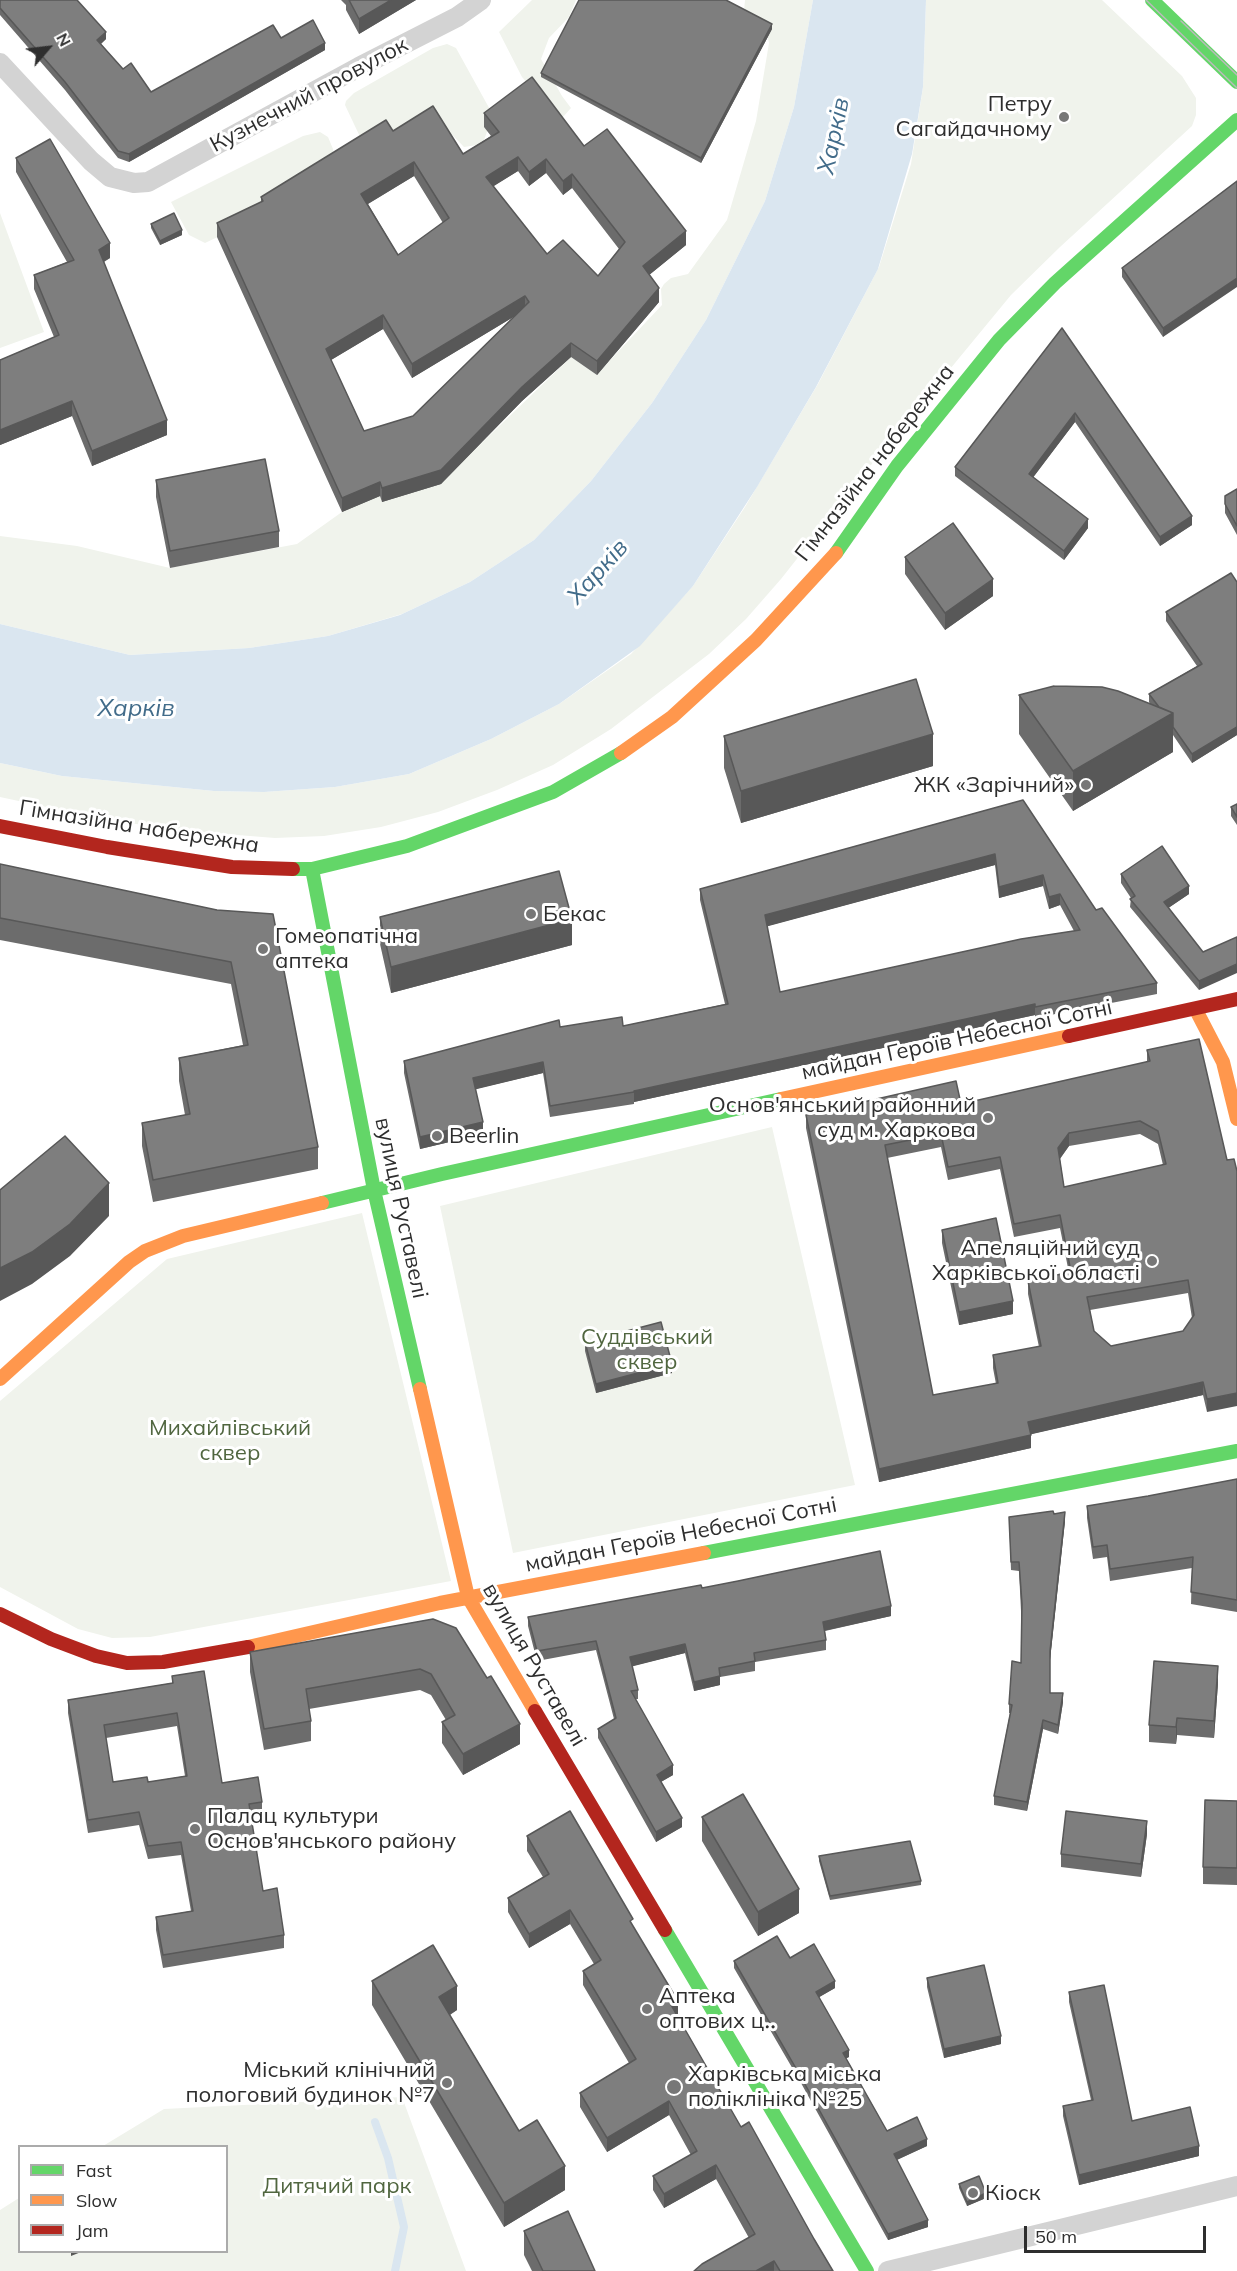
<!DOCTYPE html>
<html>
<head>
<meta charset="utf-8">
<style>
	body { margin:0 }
	#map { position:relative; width:1237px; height:2271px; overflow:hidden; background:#fff; font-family:Mulish,sans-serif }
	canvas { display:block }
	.legend { position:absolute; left:18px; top:2145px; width:210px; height:108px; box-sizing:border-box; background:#fff; border:2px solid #ababab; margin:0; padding:8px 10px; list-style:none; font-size:18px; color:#2e2e2e }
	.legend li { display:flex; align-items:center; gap:12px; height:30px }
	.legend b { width:30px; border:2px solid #ababab }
	.north { position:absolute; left:18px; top:18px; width:60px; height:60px; -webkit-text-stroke:4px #fff; paint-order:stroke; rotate:62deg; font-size:16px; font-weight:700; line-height:24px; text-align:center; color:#2e2e2e }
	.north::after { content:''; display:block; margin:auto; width:21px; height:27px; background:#2e2e2e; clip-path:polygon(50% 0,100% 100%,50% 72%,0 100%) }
	.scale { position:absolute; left:1024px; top:2226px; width:182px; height:27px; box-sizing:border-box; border:3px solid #2e2e2e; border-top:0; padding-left:8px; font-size:18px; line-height:21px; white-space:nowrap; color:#2e2e2e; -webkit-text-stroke:4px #fff; paint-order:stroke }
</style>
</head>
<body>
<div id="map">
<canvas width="1237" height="2271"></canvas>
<ul class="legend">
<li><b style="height:8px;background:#63d668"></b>Fast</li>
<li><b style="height:8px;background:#ff974d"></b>Slow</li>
<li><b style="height:8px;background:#b3261e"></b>Jam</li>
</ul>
<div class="north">N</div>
<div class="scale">50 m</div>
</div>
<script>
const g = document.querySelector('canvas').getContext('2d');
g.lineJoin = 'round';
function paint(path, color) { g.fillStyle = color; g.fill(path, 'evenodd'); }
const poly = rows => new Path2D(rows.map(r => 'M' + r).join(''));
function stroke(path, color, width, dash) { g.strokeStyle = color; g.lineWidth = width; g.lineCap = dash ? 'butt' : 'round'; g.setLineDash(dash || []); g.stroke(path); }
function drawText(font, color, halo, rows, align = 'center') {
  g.font = font + ' Mulish,sans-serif'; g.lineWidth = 6; g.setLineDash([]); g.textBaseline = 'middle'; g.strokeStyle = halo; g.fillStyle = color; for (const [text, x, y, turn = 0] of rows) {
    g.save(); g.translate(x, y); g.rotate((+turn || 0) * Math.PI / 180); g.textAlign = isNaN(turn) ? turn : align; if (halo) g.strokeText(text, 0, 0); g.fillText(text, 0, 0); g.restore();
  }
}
paint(poly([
	[532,0,576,0,569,17,549,38,541,59,562,96,571,108,563,117,558,120,522,77,499,32],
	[745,0,813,0,794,107,765,201,706,320,652,403,591,481,534,540,470,582,402,614,328,636,249,648,130,655,0,624,0,536,77,546,170,568,297,544,377,487,382,502,439,484,571,357,597,374,662,305,661,289,664,284,671,278,688,274,727,220,756,121,769,43,765,25,744,11],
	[926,0,1102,0,1182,76,1196,98,1196,115,1192,126,1060,247,1011,295,871,465,781,579,746,619,709,654,611,729,553,765,497,790,438,812,381,827,324,836,275,838,187,831,107,820,0,797,0,763,62,776,214,791,264,792,335,787,409,774,491,739,559,704,631,654,693,586,745,507,818,384,879,267,911,164,923,87],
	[447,44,456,48,493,115,484,140,477,145,464,147,436,118,389,131,362,141,345,105,346,101,354,93,433,48],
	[320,132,328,137,333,149,334,157,226,233,205,243,189,235,171,202,303,136],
	[0,213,44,332,0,348],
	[772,1127,855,1485,513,1553,440,1206],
	[362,1213,451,1581,150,1637,112,1638,78,1629,0,1587,0,1401,167,1259],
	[402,2097,466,2271,0,2271,0,2210,19,2198,20,2252,226,2252,226,2146,103,2146,164,2109]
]), '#f0f3ec');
paint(poly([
	[813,0,926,0,923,87,912,154,878,269,816,387,757,487,693,586,640,646,559,704,491,739,409,774,335,787,264,792,214,791,62,776,0,763,0,624,130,655,249,648,328,636,400,615,470,582,534,540,591,481,652,403,706,320,765,201,794,107]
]), '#dae6f0');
stroke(poly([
	[375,2122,388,2158,404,2227,395,2271]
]), '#dae6f0', 8);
stroke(poly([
	[0,63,91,161,110,177,134,183,148,182,159,176,359,67,457,17,481,0],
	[888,2271,1237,2186]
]), '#d3d3d3', 20);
stroke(poly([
	[1152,0,1237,82],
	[836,553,897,466,999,340,1055,283,1237,120],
	[293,869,312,869,407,846,553,792,621,753],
	[312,869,374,1190,420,1389],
	[322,1203,442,1174,781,1099],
	[704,1553,1237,1451],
	[665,1930,867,2271]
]), '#63d668', 14);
stroke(poly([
	[621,753,672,717,756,640,836,553],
	[1196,1010,1223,1062,1237,1119],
	[781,1099,1069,1036],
	[0,1379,129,1262,145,1251,183,1236,322,1203],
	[420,1389,468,1597,535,1711],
	[248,1647,440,1603,704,1553]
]), '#ff974d', 14);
stroke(poly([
	[0,826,107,847,232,867,293,869],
	[1069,1036,1237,999],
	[0,1614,51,1639,96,1656,127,1663,163,1662,248,1647],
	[535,1711,665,1930]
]), '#b3261e', 14);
stroke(poly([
	[1146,0,1237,88],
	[1181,21,1237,75]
]), '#bababa', 1.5);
paint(poly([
	[0,0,106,39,101,44,123,69,151,92,281,38,325,50,129,162,118,158,65,90,0,15],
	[341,0,416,0,359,34,346,10,346,5],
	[772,29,701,163,541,77,541,73],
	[484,113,584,146,686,245,649,275,659,302,597,375,571,357,522,401,441,484,382,502,380,496,342,512,217,237,217,223,261,202,261,197,393,131,463,154,491,136,484,127],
	[518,171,529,186,546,173,563,195,572,188,619,249,598,276,547,254,493,186],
	[414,176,443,223,398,255,368,204],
	[515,316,413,416,364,431,331,360,383,329,412,378],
	[16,158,110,258,104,262,167,435,92,466,72,416,0,445,0,360,54,337,34,289,34,275,67,262,16,172],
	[1237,181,1163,337,1122,277,1122,268],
	[151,224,182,235,160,245,151,228],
	[1062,328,1192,525,1160,546,1075,422,1033,477,1088,528,1064,560,955,476,955,467],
	[156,480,279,531,279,547,170,568,156,497],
	[1237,489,1237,535,1225,513,1225,496],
	[905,557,993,596,945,630,905,574],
	[1237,582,1237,735,1192,763,1173,735,1173,752,1073,811,1019,734,1019,695,1150,704,1149,702,1149,694,1197,666,1166,621,1166,612],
	[724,736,933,766,741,823,724,768],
	[1023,800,1096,910,1157,983,1157,994,1035,1018,1035,1015,634,1102,634,1104,550,1117,543,1073,475,1089,483,1134,420,1149,404,1073,404,1061,560,1027,623,1026,725,1004,700,900,700,889],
	[995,865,999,898,1043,886,1049,909,1060,905,1074,931,780,992,767,926],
	[1237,804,1237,825,1231,816,1231,807],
	[0,864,217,910,318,1147,318,1169,153,1202,142,1146,142,1123,185,1115,179,1081,179,1058,243,1045,231,984,0,940],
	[1121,874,1189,894,1168,908,1203,952,1199,990,1130,907,1131,898,1121,883],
	[380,917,572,945,391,993,380,944],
	[1147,1050,1227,1160,1207,1412,1203,1395,1031,1434,1031,1448,879,1482,806,1128,806,1115,961,1104,1147,1062],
	[1140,1134,1158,1144,1163,1165,1064,1187,1060,1159,1069,1146],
	[941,1147,948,1180,1000,1169,1014,1237,1060,1228,1069,1273,1028,1281,1028,1294,1039,1347,993,1355,993,1368,996,1384,933,1395,887,1158],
	[1188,1293,1192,1318,1183,1331,1111,1346,1094,1331,1090,1310],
	[942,1230,1013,1314,959,1325,942,1243],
	[585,1342,672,1373,596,1393,585,1351],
	[1237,1479,1237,1612,1191,1604,1192,1568,1110,1581,1107,1557,1093,1559,1087,1518,1087,1506,1148,1496],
	[1054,1514,1065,1521,1050,1660,1050,1693,1063,1702,1058,1734,1043,1729,1027,1811,994,1805,994,1796,1010,1713,1009,1713,1009,1704,1021,1663,1021,1611,1019,1571,1011,1570,1009,1517],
	[702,1588,891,1616,825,1631,826,1640,826,1650,755,1662,755,1671,720,1677,720,1685,694,1691,685,1653,632,1666,638,1690,638,1699,636,1699,673,1775,661,1782,682,1827,656,1842,598,1738,598,1729,614,1719,596,1650,537,1661,528,1626,528,1617],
	[433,1619,520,1744,463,1775,442,1743,442,1722,446,1720,431,1695,420,1690,309,1709,311,1721,311,1741,264,1750,250,1672,250,1652],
	[172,1676,222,1783,262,1802,262,1815,251,1816,263,1891,284,1935,284,1948,163,1968,156,1930,156,1917,191,1911,181,1855,148,1859,139,1825,88,1833,68,1713,68,1700,172,1683],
	[177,1726,185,1776,148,1782,113,1782,106,1738],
	[1218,1683,1214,1738,1177,1735,1176,1744,1149,1742,1149,1725],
	[1237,1801,1237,1885,1203,1884,1203,1867],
	[702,1817,799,1913,758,1936,702,1841],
	[1147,1834,1141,1877,1061,1867,1061,1854],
	[527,1836,633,1926,678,2015,677,2016,741,2127,814,2239,833,2271,694,2271,749,2238,716,2179,664,2208,653,2190,653,2176,691,2155,669,2115,607,2152,580,2107,580,2093,629,2063,583,1985,583,1971,594,1964,570,1924,529,1948,508,1912,508,1898,543,1877,527,1851],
	[819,1856,921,1881,921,1885,830,1900,819,1861],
	[790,1958,835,1988,819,1997,849,2057,846,2058,887,2131,927,2146,897,2160,928,2227,888,2240,801,2083,734,1968,734,1961],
	[927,1978,1001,2044,944,2058,927,1987],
	[372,1981,457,2010,450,2015,519,2131,565,2190,504,2227,372,2005],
	[1069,1992,1132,2121,1199,2156,1079,2185,1063,2116,1063,2106,1091,2100,1069,2002],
	[959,2184,986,2198,967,2206,959,2188],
	[524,2231,595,2271,532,2271,524,2255]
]), '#6c6c6c');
paint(poly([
	[391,0,416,0,359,34,359,19],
	[772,24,772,29,701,163,701,158],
	[106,32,106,39,97,47,97,40],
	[325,43,325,50,129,162,129,154],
	[518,157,518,171,486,191,486,177],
	[546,159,546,173,529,186,529,172],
	[414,162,414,176,361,208,361,194],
	[572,174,572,188,563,195,563,181],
	[182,230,182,235,160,245,160,241],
	[686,231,686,245,643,280,643,266],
	[110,243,110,258,99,264,99,250],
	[1237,278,1237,287,1163,337,1163,328],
	[659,288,659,302,597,375,597,361],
	[525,296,525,310,412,378,412,364],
	[383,315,383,329,326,363,326,349],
	[571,343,571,357,522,401,441,484,382,502,382,488,522,387],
	[72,401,72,416,0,445,0,430],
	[1075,413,1075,422,1029,483,1029,474],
	[167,420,167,435,92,466,92,451],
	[380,482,380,496,342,512,342,498],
	[1192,516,1192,525,1160,546,1160,537],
	[1088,519,1088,528,1064,560,1064,551],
	[993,579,993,596,945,630,945,613],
	[1173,713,1173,752,1073,811,1073,771],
	[1237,727,1237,735,1192,763,1192,754],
	[933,734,933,766,741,823,741,791],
	[995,854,995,865,765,927,765,915],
	[1043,875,1043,886,999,898,999,887],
	[1189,886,1189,894,1164,911,1164,902],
	[1060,894,1060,905,1049,909,1049,897],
	[572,919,572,945,391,993,391,967],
	[1237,964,1237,973,1199,990,1199,981],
	[1035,1004,1035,1015,634,1102,634,1091],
	[543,1062,543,1073,473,1090,473,1078],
	[483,1122,483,1134,420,1149,420,1137],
	[1069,1133,1069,1146,1058,1161,1058,1148],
	[109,1183,109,1216,70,1256,32,1284,0,1301,0,1268],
	[1013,1301,1013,1314,959,1325,959,1312],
	[672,1364,672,1373,596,1393,596,1384],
	[1203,1382,1203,1395,1028,1435,1028,1422],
	[1237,1393,1237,1406,1207,1412,1207,1399],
	[1031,1435,1031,1448,879,1482,879,1469],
	[1065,1512,1065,1521,1050,1660,1050,1651],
	[891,1606,891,1616,823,1631,823,1622],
	[685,1644,685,1653,630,1667,630,1657],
	[1218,1666,1218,1683,1214,1738,1214,1721],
	[720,1676,720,1685,694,1691,694,1682],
	[1063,1693,1063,1702,1058,1734,1058,1725],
	[1177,1718,1177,1735,1176,1744,1176,1727],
	[1043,1720,1043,1729,1027,1811,1027,1802],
	[520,1724,520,1744,463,1775,463,1754],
	[673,1765,673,1775,657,1784,657,1775],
	[682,1818,682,1827,656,1842,656,1832],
	[1147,1821,1147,1834,1141,1877,1141,1864],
	[799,1889,799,1913,758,1936,758,1912],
	[570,1910,570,1924,529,1948,529,1934],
	[835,1981,835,1988,816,1999,816,1992],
	[457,1986,457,2010,439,2021,439,1997],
	[678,2001,678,2015,671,2019,671,2005],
	[1001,2036,1001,2044,944,2058,944,2049],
	[849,2050,849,2057,843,2060,843,2053],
	[669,2101,669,2115,607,2152,607,2138],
	[927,2139,927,2146,894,2161,894,2154],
	[1199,2146,1199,2156,1079,2185,1079,2175],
	[716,2165,716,2179,664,2208,664,2194],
	[565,2166,565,2190,504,2227,504,2203],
	[986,2193,986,2198,967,2206,967,2202],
	[928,2220,928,2227,888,2240,888,2234],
	[71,2252,81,2252,71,2256],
	[774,2261,774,2271,756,2271]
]), '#585858');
const building = poly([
	[0,0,77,0,106,32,97,40,123,69,131,63,151,92,273,25,281,38,313,20,325,43,129,154,118,151,65,82,0,8,0,0],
	[349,0,391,0,359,19,349,0],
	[579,0,726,0,772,24,701,158,541,73,579,0],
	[532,77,584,146,607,129,686,231,643,266,659,288,597,361,571,343,522,387,441,470,382,488,380,482,342,498,217,223,263,201,261,197,386,120,393,131,433,106,463,154,499,132,484,113,532,77],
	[518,157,529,172,546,159,563,181,572,174,625,242,598,276,563,240,547,254,486,177,518,157],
	[414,162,449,218,398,255,361,194,414,162],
	[525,296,529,302,413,416,364,431,326,349,383,315,412,364,525,296],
	[50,139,110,243,99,250,167,420,92,451,72,401,0,430,0,360,59,335,34,275,74,260,16,158,50,139],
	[1237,181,1237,278,1163,328,1122,268,1237,181],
	[174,213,182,230,160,241,151,224,174,213],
	[1062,328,1192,516,1160,537,1075,413,1029,474,1088,519,1064,551,955,467,1062,328],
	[265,459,279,531,170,551,156,480,265,459],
	[1237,489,1237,526,1225,504,1225,496,1237,489],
	[953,523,993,579,945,613,905,557,953,523],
	[1231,573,1237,582,1237,727,1192,754,1173,727,1173,713,1159,707,1149,694,1202,664,1166,612,1231,573],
	[916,679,933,734,741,791,724,736,916,679],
	[1054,686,1102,687,1118,691,1173,713,1073,771,1019,695,1054,686],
	[1023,800,1096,910,1102,908,1157,983,1035,1007,1035,1004,634,1091,634,1092,550,1106,543,1062,473,1078,483,1122,420,1137,404,1061,559,1020,560,1027,622,1017,623,1026,728,1004,700,889,1023,800],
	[995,854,999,887,1043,875,1049,897,1060,894,1080,930,1021,939,780,992,765,915,995,854],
	[1237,804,1237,817,1231,807,1237,804],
	[1162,846,1189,886,1164,902,1203,952,1237,937,1237,964,1199,981,1130,899,1135,896,1121,874,1162,846],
	[0,864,217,910,273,914,318,1147,153,1180,142,1123,190,1114,179,1058,248,1045,231,962,0,918,0,864],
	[559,871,572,919,391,967,380,917,559,871],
	[1199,1039,1227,1160,1234,1159,1237,1171,1237,1393,1207,1399,1203,1382,1028,1422,1031,1435,879,1469,806,1115,956,1081,961,1104,1150,1061,1147,1050,1199,1039],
	[1140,1121,1158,1131,1166,1164,1064,1187,1058,1148,1069,1133,1140,1121],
	[941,1134,948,1167,1000,1157,1014,1224,1060,1215,1071,1272,1028,1281,1041,1346,993,1355,998,1383,933,1395,885,1145,941,1134],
	[1188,1280,1194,1315,1183,1331,1111,1346,1094,1331,1087,1297,1188,1280],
	[65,1136,109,1183,70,1224,32,1252,0,1268,0,1190,65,1136],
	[996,1218,1013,1301,959,1312,942,1230,996,1218],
	[661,1322,672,1364,596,1384,585,1342,661,1322],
	[1237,1479,1237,1600,1191,1592,1193,1557,1110,1569,1107,1545,1093,1547,1087,1506,1148,1496,1237,1479],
	[1053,1511,1054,1514,1065,1512,1050,1651,1050,1693,1063,1693,1058,1725,1043,1720,1027,1802,994,1796,1012,1705,1009,1704,1012,1661,1021,1663,1022,1604,1019,1562,1011,1562,1009,1517,1053,1511],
	[880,1551,891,1606,823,1622,826,1640,754,1653,755,1661,719,1668,720,1676,694,1682,685,1644,630,1657,638,1690,631,1691,673,1765,657,1775,682,1818,656,1832,598,1729,616,1718,596,1641,537,1651,528,1617,701,1585,702,1588,738,1581,880,1551],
	[433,1619,456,1628,487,1678,491,1676,520,1724,463,1754,442,1722,455,1715,431,1674,420,1669,306,1689,311,1721,264,1729,250,1652,433,1619],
	[1154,1661,1218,1666,1214,1721,1177,1718,1176,1727,1149,1725,1154,1661],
	[204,1671,222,1783,258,1777,262,1802,249,1804,263,1891,277,1888,284,1935,163,1955,156,1917,193,1911,181,1842,148,1846,139,1812,88,1820,68,1700,173,1683,172,1676,204,1671],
	[177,1713,187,1776,148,1782,147,1777,113,1782,104,1725,177,1713],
	[743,1794,799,1889,758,1912,702,1817,743,1794],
	[1205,1800,1237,1801,1237,1868,1203,1867,1205,1800],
	[570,1811,633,1919,630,1921,678,2001,671,2005,741,2127,749,2122,814,2239,833,2271,780,2271,774,2261,756,2271,694,2271,702,2264,755,2234,716,2165,664,2194,653,2176,697,2151,669,2101,607,2138,580,2093,636,2059,583,1971,601,1960,570,1910,529,1934,508,1898,549,1874,527,1836,570,1811],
	[1066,1811,1147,1821,1141,1864,1061,1854,1066,1811],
	[910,1841,921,1881,830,1896,819,1856,910,1841],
	[777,1936,790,1958,814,1944,835,1981,816,1992,849,2050,843,2053,887,2131,917,2117,927,2139,894,2154,928,2220,888,2234,801,2077,734,1961,777,1936],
	[433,1945,457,1986,439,1997,519,2131,537,2120,565,2166,504,2203,372,1981,433,1945],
	[984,1965,1001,2036,944,2049,927,1978,984,1965],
	[1104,1985,1132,2121,1190,2107,1199,2146,1079,2175,1063,2106,1093,2100,1069,1992,1104,1985],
	[979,2176,986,2193,967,2202,959,2184,979,2176],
	[568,2211,595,2271,543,2271,524,2231,568,2211]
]);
paint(building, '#7e7e7e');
stroke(building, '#585858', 1.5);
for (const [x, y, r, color] of [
	[1064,117,6,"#777"],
	[1086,785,6,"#777"],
	[531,914,6,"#777"],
	[263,949,6,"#777"],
	[988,1118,6,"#777"],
	[437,1136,6,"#777"],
	[1152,1261,6,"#777"],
	[195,1829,6,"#777"],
	[647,2009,6,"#777"],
	[447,2083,6,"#777"],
	[674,2087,8,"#777"],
	[973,2193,6,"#777"]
]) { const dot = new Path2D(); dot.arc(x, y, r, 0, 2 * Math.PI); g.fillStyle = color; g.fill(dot); stroke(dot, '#fff', 2); }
drawText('22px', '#2e2e2e', '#fff', [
	["Кузнечний провулок",309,95,-28],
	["Гімназійна набережна",875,463,-52],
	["Гімназійна набережна",139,827,9],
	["майдан Героїв Небесної Сотні",957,1040,-12],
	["вулиця Руставелі",401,1208,78],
	["майдан Героїв Небесної Сотні",681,1535,-11],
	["вулиця Руставелі",534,1665,60]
]);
drawText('22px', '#2e2e2e', '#fff', [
	["Петру",1052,104,"right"],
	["Сагайдачному",1052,129,"right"],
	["ЖК «Зарічний»",1074,785,"right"],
	["Бекас",543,914],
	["Гомеопатічна",275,936],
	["аптека",275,961],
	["Основ'янський районний",976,1105,"right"],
	["суд м. Харкова",976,1130,"right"],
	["Beеrlin",449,1136],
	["Апеляційний суд",1140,1248,"right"],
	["Харківської області",1140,1273,"right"],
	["Палац культури",207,1816],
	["Основ'янського району",207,1841],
	["Аптека",659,1996],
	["оптових ц‥",659,2021],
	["Міський клінічний",435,2070,"right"],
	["пологовий будинок №7",435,2095,"right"],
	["Харківська міська",688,2074],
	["поліклініка №25",688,2099],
	["Кіоск",985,2193]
], 'left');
drawText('22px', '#50663f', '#fff', [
	["Суддівський",647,1337],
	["сквер",647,1362],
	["Михайлівський",230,1428],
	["сквер",230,1453],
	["Дитячий парк",337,2186]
]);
drawText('italic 24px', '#426c8a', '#fff', [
	["Харків",834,136,-78],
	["Харків",598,572,-48],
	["Харків",136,709]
]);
</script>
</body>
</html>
